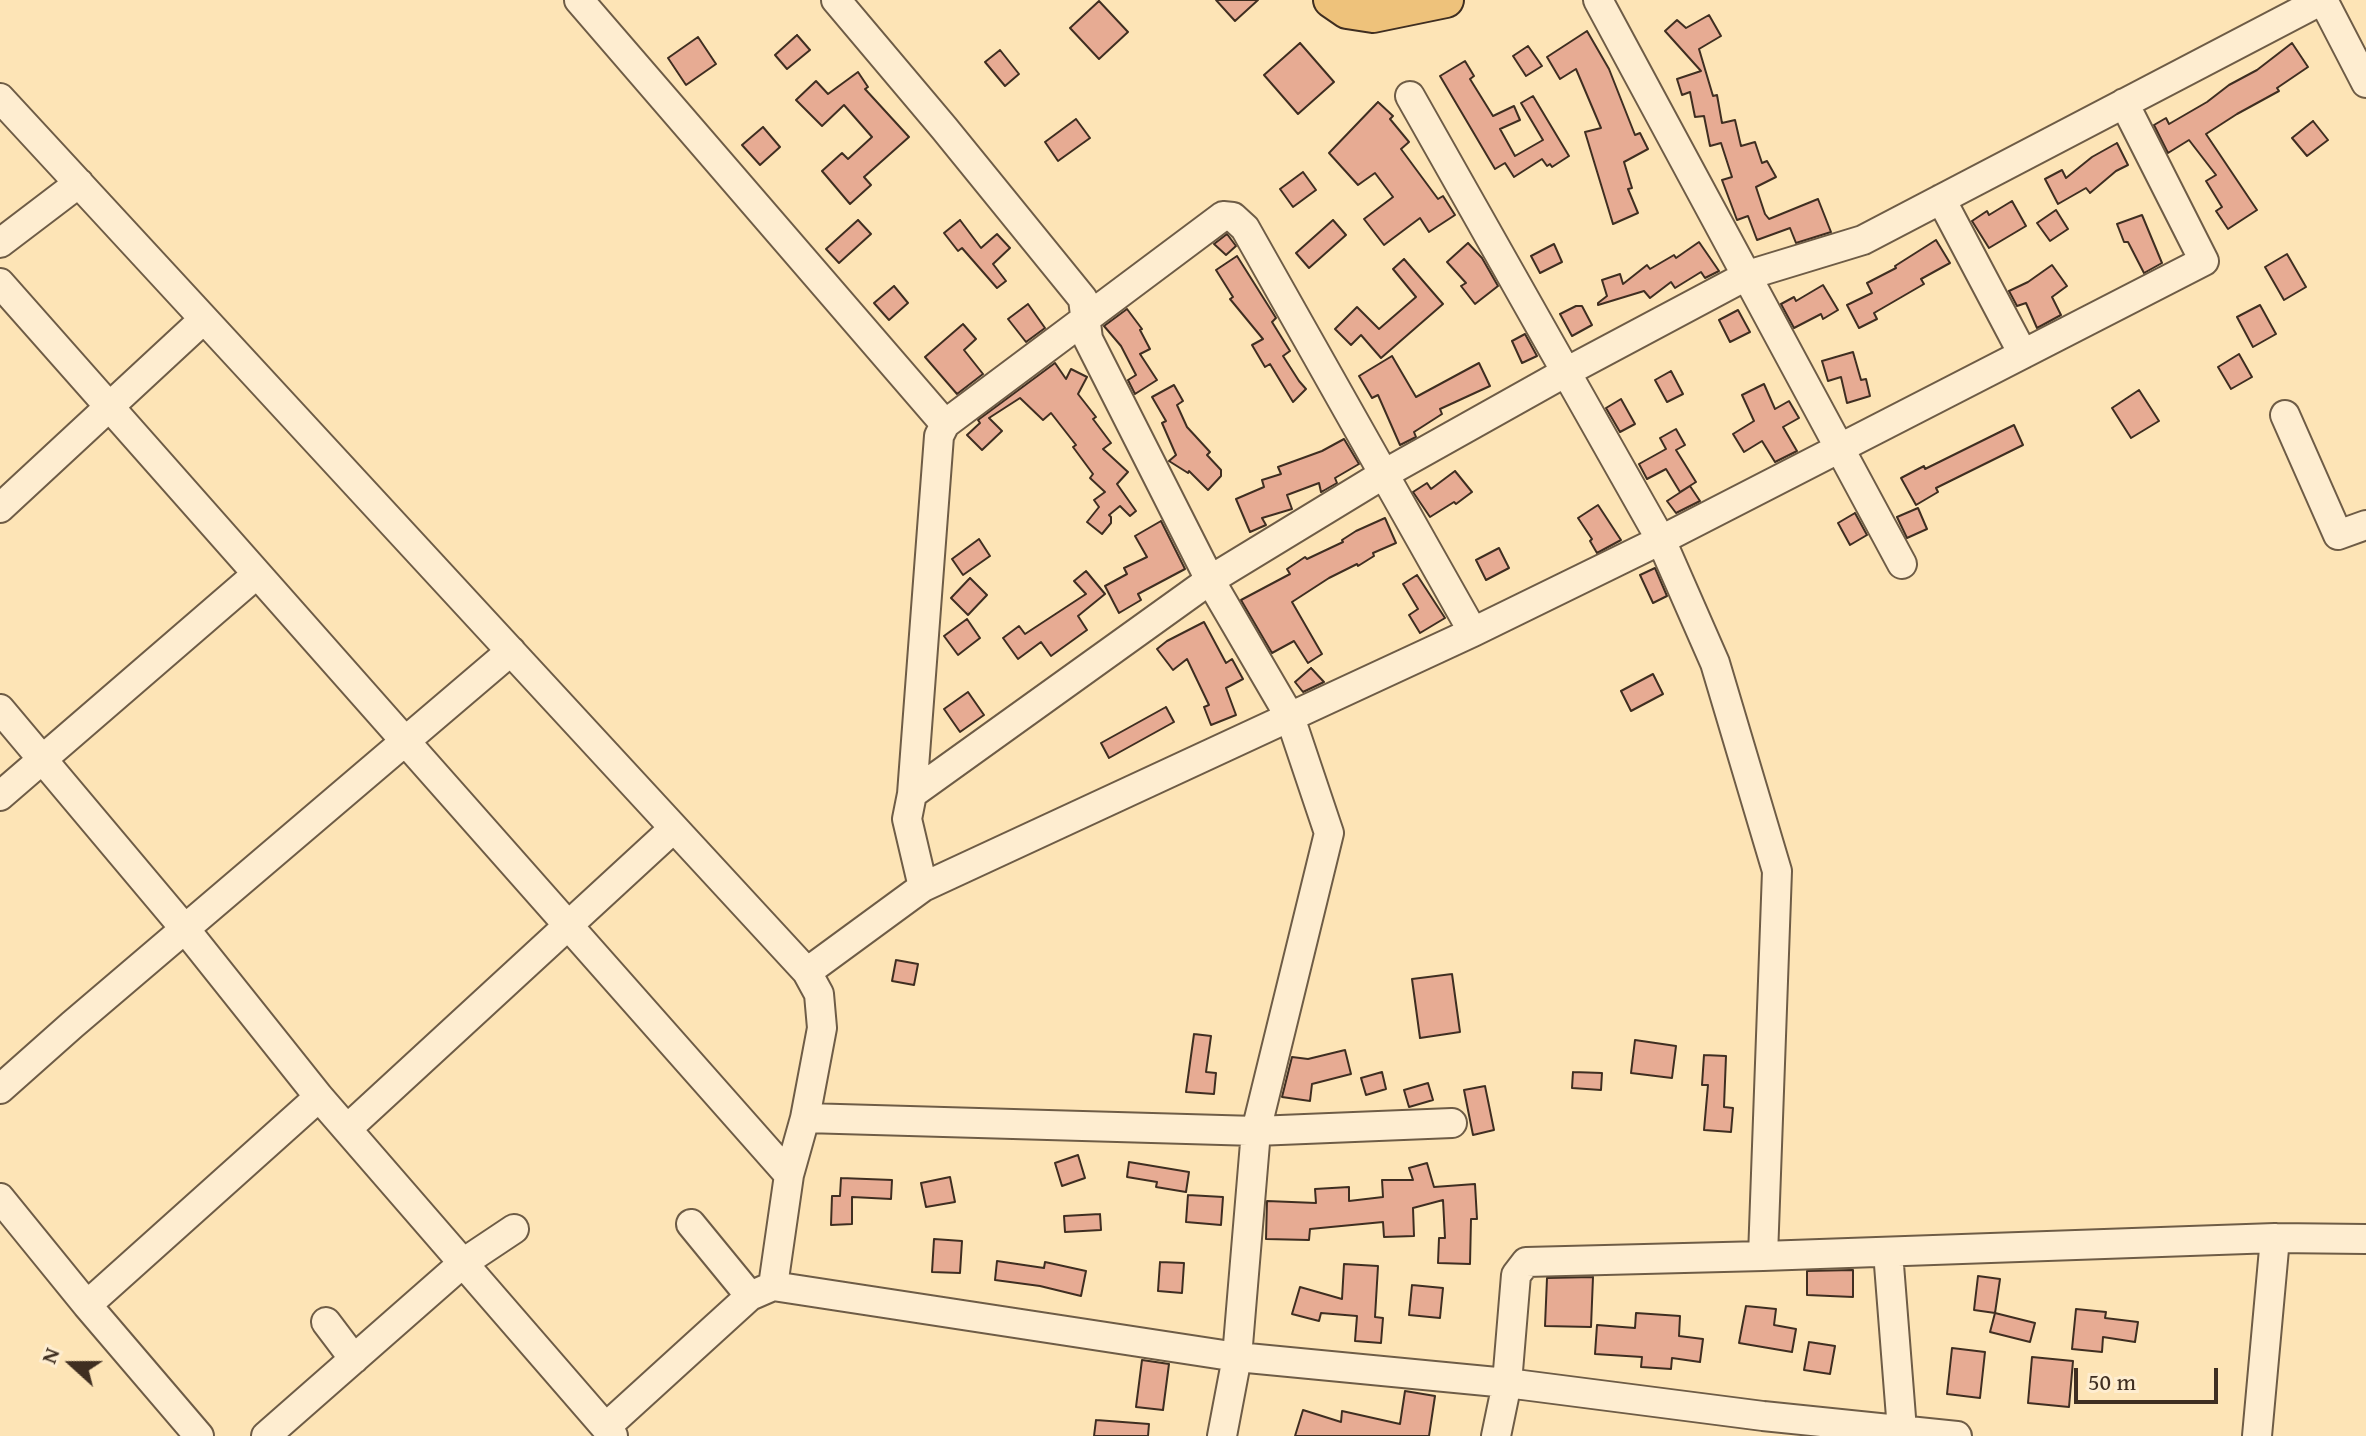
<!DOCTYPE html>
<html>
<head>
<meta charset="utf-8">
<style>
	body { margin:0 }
	#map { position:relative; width:2366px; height:1436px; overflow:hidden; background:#fde4b6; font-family:"Gentium Book Plus",serif }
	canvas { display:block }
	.north { position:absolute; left:32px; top:1324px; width:80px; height:80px; -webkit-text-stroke:6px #feedd0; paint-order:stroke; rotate:291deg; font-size:22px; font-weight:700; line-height:32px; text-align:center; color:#3f2e21 }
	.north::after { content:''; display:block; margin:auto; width:28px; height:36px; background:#3f2e21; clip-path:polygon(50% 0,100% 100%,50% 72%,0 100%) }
	.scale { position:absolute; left:2074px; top:1368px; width:144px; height:36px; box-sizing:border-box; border:4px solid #3f2e21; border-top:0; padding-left:10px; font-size:24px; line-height:28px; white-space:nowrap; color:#3f2e21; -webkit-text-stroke:6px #feedd0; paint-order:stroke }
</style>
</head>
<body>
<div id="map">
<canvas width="2366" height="1436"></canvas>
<div class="north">N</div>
<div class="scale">50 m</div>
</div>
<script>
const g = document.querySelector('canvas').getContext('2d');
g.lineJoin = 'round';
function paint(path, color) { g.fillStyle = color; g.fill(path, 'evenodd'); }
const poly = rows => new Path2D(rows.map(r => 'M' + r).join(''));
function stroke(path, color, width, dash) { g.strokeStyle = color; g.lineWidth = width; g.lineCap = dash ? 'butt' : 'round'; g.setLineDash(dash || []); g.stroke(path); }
const building = poly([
	[1216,0,1258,0,1235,21,1216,0],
	[1099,1,1128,32,1099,59,1070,28,1099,1],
	[1709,15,1721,36,1699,49,1713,96,1717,95,1722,123,1735,120,1741,146,1755,142,1762,163,1767,161,1776,177,1756,187,1765,214,1769,219,1818,199,1831,232,1796,243,1790,228,1757,240,1748,216,1737,220,1722,180,1732,177,1721,143,1710,146,1704,116,1695,117,1690,92,1682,95,1677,79,1701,71,1665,31,1677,20,1686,28,1709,15],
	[1587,31,1609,69,1635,135,1640,133,1648,149,1624,162,1632,188,1628,189,1638,213,1613,224,1585,132,1601,128,1576,69,1560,79,1547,57,1587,31],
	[797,35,810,50,787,69,775,55,797,35],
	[698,37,716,64,686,85,668,58,698,37],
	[1300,43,1334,82,1298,114,1264,75,1300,43],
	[2292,43,2308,67,2277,88,2279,91,2237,114,2206,134,2257,210,2228,229,2216,211,2222,207,2206,181,2216,175,2189,140,2168,153,2154,125,2166,118,2169,124,2207,102,2229,85,2257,70,2292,43],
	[1528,46,1542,66,1526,76,1513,56,1528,46],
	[1000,50,1019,74,1005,86,985,62,1000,50],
	[1465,61,1474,76,1470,79,1493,116,1514,106,1520,120,1500,129,1515,156,1543,140,1521,103,1533,96,1569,156,1552,167,1550,164,1547,166,1542,159,1514,177,1505,163,1495,169,1440,76,1465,61],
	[858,72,868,87,865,89,909,137,864,177,871,185,850,204,822,171,842,153,848,159,872,137,844,105,822,126,796,100,816,81,828,94,858,72],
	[1378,102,1393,116,1390,119,1409,142,1401,149,1438,199,1443,196,1455,215,1429,232,1420,218,1384,245,1364,219,1393,197,1375,173,1358,185,1329,153,1378,102],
	[1076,119,1090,138,1058,161,1045,142,1076,119],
	[2313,121,2328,140,2307,156,2292,138,2313,121],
	[763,127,780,147,760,165,742,145,763,127],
	[2117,143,2128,165,2116,171,2090,193,2086,188,2058,204,2045,179,2062,170,2066,178,2092,157,2117,143],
	[1303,172,1316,190,1293,207,1280,189,1303,172],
	[2012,201,2026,226,1989,248,1972,221,1987,211,1989,215,2012,201],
	[2056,210,2068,229,2050,241,2037,223,2056,210],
	[2142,215,2162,263,2144,273,2128,242,2124,242,2117,224,2142,215],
	[858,220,871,234,839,263,826,249,858,220],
	[960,220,981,248,997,234,1010,248,993,264,1006,281,997,288,962,248,958,251,944,233,960,220],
	[1333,220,1346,235,1309,268,1296,253,1333,220],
	[1227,234,1236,246,1226,255,1214,244,1227,234],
	[1936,240,1950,263,1921,279,1924,284,1874,313,1877,319,1859,328,1847,305,1872,293,1867,283,1896,268,1895,266,1936,240],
	[1699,242,1719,271,1705,278,1701,272,1675,288,1671,282,1650,298,1644,291,1598,305,1598,303,1607,296,1602,280,1620,274,1623,284,1647,265,1650,269,1674,255,1676,258,1699,242],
	[1468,243,1482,258,1498,286,1475,304,1461,286,1466,283,1447,262,1468,243],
	[1554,244,1562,262,1540,273,1531,256,1554,244],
	[2287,254,2306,287,2284,300,2265,267,2287,254],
	[1237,256,1276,318,1272,322,1290,351,1283,356,1299,381,1306,389,1293,402,1270,364,1265,367,1252,345,1263,339,1230,299,1233,297,1216,270,1237,256],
	[1404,259,1443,304,1381,358,1361,335,1351,345,1335,329,1357,307,1379,329,1416,297,1393,269,1404,259],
	[2052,265,2067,286,2052,297,2061,315,2037,328,2026,303,2017,306,2009,291,2028,282,2052,265],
	[1823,285,1838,310,1823,319,1821,314,1794,328,1781,304,1794,297,1796,301,1823,285],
	[894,286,908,303,889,320,874,303,894,286],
	[1028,304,1045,328,1026,342,1008,319,1028,304],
	[2260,305,2276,334,2253,347,2237,317,2260,305],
	[1576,306,1582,306,1592,325,1572,336,1560,314,1576,306],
	[1127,309,1142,329,1140,330,1150,349,1140,354,1157,380,1135,394,1128,380,1136,375,1121,346,1104,326,1127,309],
	[1738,310,1750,332,1730,342,1719,320,1738,310],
	[963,324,976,339,964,350,983,374,957,394,925,357,963,324],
	[1525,334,1537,356,1522,363,1512,341,1525,334],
	[1853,352,1861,380,1866,379,1870,396,1847,403,1841,377,1828,381,1822,361,1853,352],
	[2239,354,2252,377,2231,389,2218,367,2239,354],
	[1392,356,1416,397,1479,363,1490,386,1440,409,1442,414,1414,432,1416,437,1400,445,1378,395,1372,398,1359,376,1392,356],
	[1055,363,1066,379,1071,369,1087,377,1078,394,1096,417,1093,419,1111,443,1103,449,1128,472,1117,484,1136,511,1130,516,1120,506,1109,515,1111,517,1111,523,1102,534,1087,522,1099,507,1094,500,1105,492,1090,478,1093,474,1073,447,1076,445,1051,413,1043,420,1020,398,989,418,1002,431,982,450,967,435,980,423,978,420,1055,363],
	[1671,371,1683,394,1667,402,1655,380,1671,371],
	[1764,384,1775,409,1789,401,1799,418,1783,427,1797,451,1775,462,1762,441,1744,452,1733,434,1754,421,1742,395,1764,384],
	[1174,385,1183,401,1177,405,1187,427,1210,452,1207,455,1221,470,1221,476,1208,490,1189,471,1188,473,1169,461,1176,455,1162,423,1166,421,1152,397,1174,385],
	[2139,390,2159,421,2131,438,2112,408,2139,390],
	[1621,399,1635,424,1620,432,1606,408,1621,399],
	[2014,425,2023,445,1936,488,1938,492,1916,505,1901,478,1924,466,1925,469,2014,425],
	[1676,429,1685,445,1676,450,1696,482,1680,492,1666,469,1647,479,1639,464,1666,449,1660,438,1676,429],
	[1344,439,1359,464,1335,478,1337,483,1323,491,1321,492,1319,483,1287,495,1292,509,1262,518,1266,525,1250,532,1236,499,1264,487,1262,480,1281,474,1278,467,1322,451,1344,439],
	[1455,471,1472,492,1456,504,1454,502,1430,517,1413,492,1427,483,1431,489,1455,471],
	[1690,486,1700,501,1676,513,1667,501,1690,486],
	[1598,505,1621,540,1597,553,1590,541,1592,539,1578,518,1598,505],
	[1918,508,1927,529,1907,538,1897,517,1918,508],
	[1855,513,1867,535,1850,545,1838,523,1855,513],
	[1385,518,1396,543,1373,553,1374,556,1358,566,1357,564,1329,578,1292,602,1322,654,1308,663,1294,641,1272,653,1241,600,1290,574,1287,569,1305,557,1307,559,1343,542,1342,540,1356,531,1385,518],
	[1161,521,1185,569,1138,594,1141,600,1119,613,1105,586,1127,574,1124,568,1147,557,1135,536,1161,521],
	[979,539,990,556,963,575,952,559,979,539],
	[1499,548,1509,568,1486,580,1476,560,1499,548],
	[1655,568,1667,596,1653,603,1640,575,1655,568],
	[1086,571,1105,594,1078,616,1087,630,1051,656,1041,642,1018,659,1003,638,1019,626,1025,634,1086,594,1074,581,1086,571],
	[1417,575,1445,618,1420,633,1409,615,1418,609,1403,584,1417,575],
	[970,578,987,595,968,615,951,598,970,578],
	[967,619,980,638,958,655,944,636,967,619],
	[1204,622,1226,663,1232,659,1243,679,1226,688,1236,715,1211,725,1204,707,1209,705,1187,659,1173,670,1157,649,1167,641,1204,622],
	[1311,668,1324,682,1303,692,1295,682,1311,668],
	[1653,674,1663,694,1631,711,1621,691,1653,674],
	[968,692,984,715,960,732,944,709,968,692],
	[1166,707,1174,722,1109,758,1101,743,1166,707],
	[896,960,918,964,914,985,892,981,896,960],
	[1452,974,1460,1032,1420,1038,1412,979,1452,974],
	[1194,1034,1211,1036,1206,1072,1216,1073,1214,1094,1186,1092,1194,1034],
	[1635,1040,1676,1046,1672,1078,1631,1073,1635,1040],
	[1345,1050,1351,1074,1312,1084,1310,1101,1282,1097,1292,1057,1308,1059,1345,1050],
	[1704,1055,1726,1056,1724,1107,1733,1108,1731,1132,1704,1130,1708,1085,1702,1085,1704,1055],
	[1382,1072,1386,1089,1366,1095,1361,1078,1382,1072],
	[1573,1072,1602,1073,1601,1090,1572,1088,1573,1072],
	[1428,1083,1433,1100,1409,1107,1404,1090,1428,1083],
	[1485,1086,1494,1130,1473,1135,1464,1090,1485,1086],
	[1078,1155,1085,1178,1062,1186,1055,1163,1078,1155],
	[1129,1162,1189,1172,1186,1192,1156,1187,1157,1182,1127,1177,1129,1162],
	[1427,1163,1434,1187,1475,1184,1477,1219,1471,1219,1470,1264,1438,1263,1439,1238,1445,1238,1443,1200,1413,1208,1414,1236,1384,1237,1383,1222,1310,1229,1309,1240,1266,1239,1267,1201,1316,1203,1315,1189,1349,1187,1349,1201,1383,1197,1382,1180,1413,1180,1409,1168,1427,1163],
	[950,1177,955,1202,926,1207,921,1183,950,1177],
	[841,1178,892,1180,891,1199,852,1197,852,1224,831,1225,832,1196,840,1196,841,1178],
	[1188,1195,1223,1197,1221,1225,1186,1222,1188,1195],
	[1100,1214,1101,1230,1065,1232,1064,1216,1100,1214],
	[934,1239,962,1241,960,1273,932,1272,934,1239],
	[997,1261,1044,1268,1045,1262,1086,1271,1081,1296,1040,1286,995,1280,997,1261],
	[1160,1262,1184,1263,1182,1293,1158,1291,1160,1262],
	[1344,1264,1378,1266,1375,1317,1383,1318,1381,1343,1355,1341,1357,1316,1321,1313,1319,1321,1292,1314,1300,1287,1342,1299,1344,1264],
	[1853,1270,1853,1297,1807,1295,1807,1271,1853,1270],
	[1978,1276,2000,1279,1995,1313,1974,1310,1978,1276],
	[1593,1277,1591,1327,1545,1326,1547,1278,1593,1277],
	[1412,1285,1443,1288,1440,1318,1409,1315,1412,1285],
	[1746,1306,1776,1309,1774,1325,1796,1329,1792,1352,1739,1343,1746,1306],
	[2076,1309,2106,1312,2105,1318,2138,1322,2135,1342,2103,1337,2102,1352,2072,1349,2076,1309],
	[1636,1313,1680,1316,1679,1336,1703,1339,1700,1362,1672,1358,1671,1369,1641,1367,1642,1357,1595,1354,1597,1325,1635,1328,1636,1313],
	[1995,1313,2035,1323,2030,1342,1990,1332,1995,1313],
	[1809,1342,1835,1346,1830,1374,1804,1370,1809,1342],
	[1952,1348,1985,1352,1980,1398,1947,1394,1952,1348],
	[2032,1357,2073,1361,2069,1407,2028,1403,2032,1357],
	[1142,1360,1169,1364,1163,1410,1136,1407,1142,1360],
	[1405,1391,1435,1396,1429,1436,1295,1436,1303,1410,1341,1422,1342,1411,1400,1424,1405,1391],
	[1096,1420,1149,1424,1148,1436,1094,1436,1096,1420]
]);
paint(building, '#e7ab93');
stroke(building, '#3f2e21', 2);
const minor = poly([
	[579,0,945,424],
	[836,0,944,128,1083,299,1088,339,1210,580,1290,717,1329,833,1256,1131,1237,1357,1222,1436],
	[1598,0,1902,564],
	[2323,0,2366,83],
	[1410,96,1661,540,1715,663,1777,871,1763,1256],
	[0,98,807,972,819,994,822,1028,805,1118,789,1175,773,1286],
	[1941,199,2023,354],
	[0,243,79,183],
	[0,283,789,1175],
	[2285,415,2338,535,2366,525],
	[0,508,204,319],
	[0,709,185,929,319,1097,613,1436],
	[912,794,1210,580,1384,474,1566,372,1748,275,1863,240,2322,0],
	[0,796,257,574],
	[923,887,907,819,912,794,939,436,945,424,1223,216,1233,217,1245,228,1473,632],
	[807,972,923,887,1473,632,1661,540,2204,261,2124,103],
	[0,1089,72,1025,511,651],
	[805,1118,1256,1131,1452,1123],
	[347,1129,674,828],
	[0,1198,87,1305,199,1436],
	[691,1224,750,1296],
	[1888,1252,1902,1430],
	[87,1305,319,1097],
	[326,1322,354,1359],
	[606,1427,750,1296,773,1286,1237,1357,1507,1383,1763,1416,1957,1436],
	[266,1436,463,1263,514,1229],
	[1496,1436,1507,1383,1516,1275,1526,1262,1763,1256,2275,1238,2366,1239],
	[2257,1436,2275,1238]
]);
const major = poly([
	[1331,0,1347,11,1373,15,1446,0]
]);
stroke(minor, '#6e5c46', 32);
stroke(major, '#3f2e21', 38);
stroke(minor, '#feedd0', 28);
stroke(major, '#eec27b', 34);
</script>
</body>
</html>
